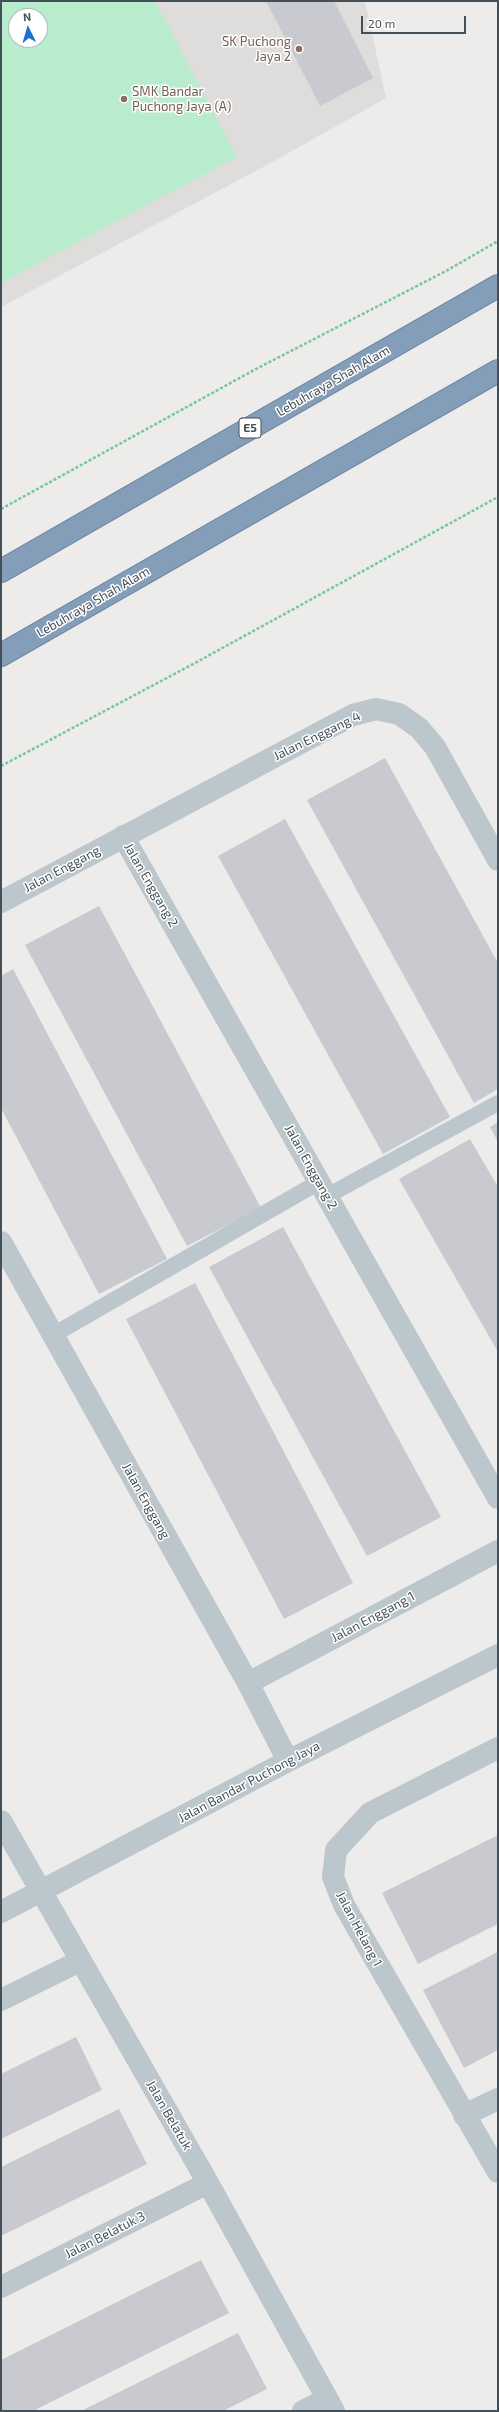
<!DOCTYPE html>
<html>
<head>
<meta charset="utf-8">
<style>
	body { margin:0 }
	#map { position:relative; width:499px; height:2412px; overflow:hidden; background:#eeebeb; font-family:"Exo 2",sans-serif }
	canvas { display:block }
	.frame { position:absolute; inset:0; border:2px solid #444f57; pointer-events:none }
	.north { position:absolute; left:8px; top:8px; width:40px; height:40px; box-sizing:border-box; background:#fff; border:1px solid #b4b9bc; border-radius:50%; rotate:355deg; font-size:11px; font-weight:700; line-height:16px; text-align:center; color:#444f57 }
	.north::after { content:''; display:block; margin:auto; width:14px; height:18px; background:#1f70d4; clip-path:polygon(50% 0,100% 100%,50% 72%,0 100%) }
	.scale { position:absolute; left:361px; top:16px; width:105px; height:18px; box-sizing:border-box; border:2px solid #444f57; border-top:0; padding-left:5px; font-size:12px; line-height:14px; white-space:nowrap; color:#444f57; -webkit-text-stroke:3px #fff; paint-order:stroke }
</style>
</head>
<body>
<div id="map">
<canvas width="499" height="2412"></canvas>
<div class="frame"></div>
<div class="north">N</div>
<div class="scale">20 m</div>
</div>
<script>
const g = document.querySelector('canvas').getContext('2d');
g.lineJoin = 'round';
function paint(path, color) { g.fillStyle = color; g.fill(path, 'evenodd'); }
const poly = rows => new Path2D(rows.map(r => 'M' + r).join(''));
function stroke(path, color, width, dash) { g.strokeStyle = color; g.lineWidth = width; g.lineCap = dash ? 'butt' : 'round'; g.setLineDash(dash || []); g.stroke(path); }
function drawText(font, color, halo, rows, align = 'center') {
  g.font = font + ' "Exo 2",sans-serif'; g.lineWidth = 3; g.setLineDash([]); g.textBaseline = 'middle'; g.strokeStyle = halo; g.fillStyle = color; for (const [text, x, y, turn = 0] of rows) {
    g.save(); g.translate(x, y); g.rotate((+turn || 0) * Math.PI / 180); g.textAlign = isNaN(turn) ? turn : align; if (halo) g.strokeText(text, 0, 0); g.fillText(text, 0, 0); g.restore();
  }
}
paint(poly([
	[1,1,365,1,386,98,278,159,1,307],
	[16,16,40,16,40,40,16,40]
]), '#dfdcdc');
paint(poly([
	[1,1,155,1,237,157,1,283],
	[16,16,40,16,40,40,16,40]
]), '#b9eccc');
paint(poly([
	[266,1,334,1,373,78,320,106],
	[385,758,498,963,498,1089,474,1103,307,800],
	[285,819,450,1117,383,1154,218,856],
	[99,906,261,1208,187,1246,25,945],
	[13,969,167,1259,99,1294,1,1108,1,976],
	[498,1122,498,1142,490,1127],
	[470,1139,498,1187,498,1352,399,1179],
	[283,1227,441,1517,367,1556,209,1267],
	[195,1283,353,1583,284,1619,126,1319],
	[498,1835,498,1924,418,1964,382,1893],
	[498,1952,498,2050,464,2068,423,1990],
	[76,2037,102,2090,1,2139,1,2074],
	[119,2109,147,2164,1,2236,1,2167],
	[201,2260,229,2313,33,2411,1,2411,1,2360],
	[238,2333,267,2389,223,2411,81,2411]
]), '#c8cad0');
const highway = poly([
	[1,571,498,286],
	[1,655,498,371]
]);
stroke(highway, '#6f89a5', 24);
stroke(poly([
	[1,509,256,369,446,271,498,241],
	[1,766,195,663,498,497]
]), '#73c89d', 2.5, [3, 2]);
stroke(poly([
	[327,1196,498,1103],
	[53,1335,319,1182]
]), '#bcc6cd', 16);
stroke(poly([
	[123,836,498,1498],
	[1,902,353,715,376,709,399,714,419,728,435,747,498,860],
	[1,1242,248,1683,288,1761],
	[248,1683,498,1551],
	[498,1748,370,1813,336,1850,333,1877,344,1905,498,2172],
	[1,1821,208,2183,334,2411],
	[1,1912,288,1761,498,1655],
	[1,2000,80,1961],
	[464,2115,498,2099],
	[1,2287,208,2183],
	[303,2411,327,2399]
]), '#bcc6cd', 22);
stroke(highway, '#849eb9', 22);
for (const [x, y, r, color] of [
	[299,49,4,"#8d6e63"],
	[124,99,4,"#8d6e63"]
]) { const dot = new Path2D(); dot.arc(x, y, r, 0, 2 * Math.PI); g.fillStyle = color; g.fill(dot); stroke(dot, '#fff', 1.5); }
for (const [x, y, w] of [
	[250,428,22]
]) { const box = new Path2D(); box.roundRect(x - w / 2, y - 10, w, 20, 3); g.fillStyle = '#fff'; g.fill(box); stroke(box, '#444f57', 1); }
drawText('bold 12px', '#444f57', null, [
	["E5",250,428]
]);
drawText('13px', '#785e54', '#fff', [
	["SK Puchong",291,42],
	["Jaya 2",291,57],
	["SMK Bandar",132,92,"left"],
	["Puchong Jaya (A)",132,107,"left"]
], 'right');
drawText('13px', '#444f57', '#fff', [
	["Lebuhraya Shah Alam",333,381,-30],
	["Lebuhraya Shah Alam",93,602,-30],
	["Jalan Enggang 4",317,736,-26],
	["Jalan Enggang",62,869,-28],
	["Jalan Enggang 2",151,885,60],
	["Jalan Enggang 2",311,1167,61],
	["Jalan Enggang",146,1501,61],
	["Jalan Enggang 1",373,1617,-28],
	["Jalan Bandar Puchong Jaya",249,1782,-28],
	["Jalan Helang 1",359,1929,62],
	["Jalan Belatuk",169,2115,60],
	["Jalan Belatuk 3",105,2235,-27]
]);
</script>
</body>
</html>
